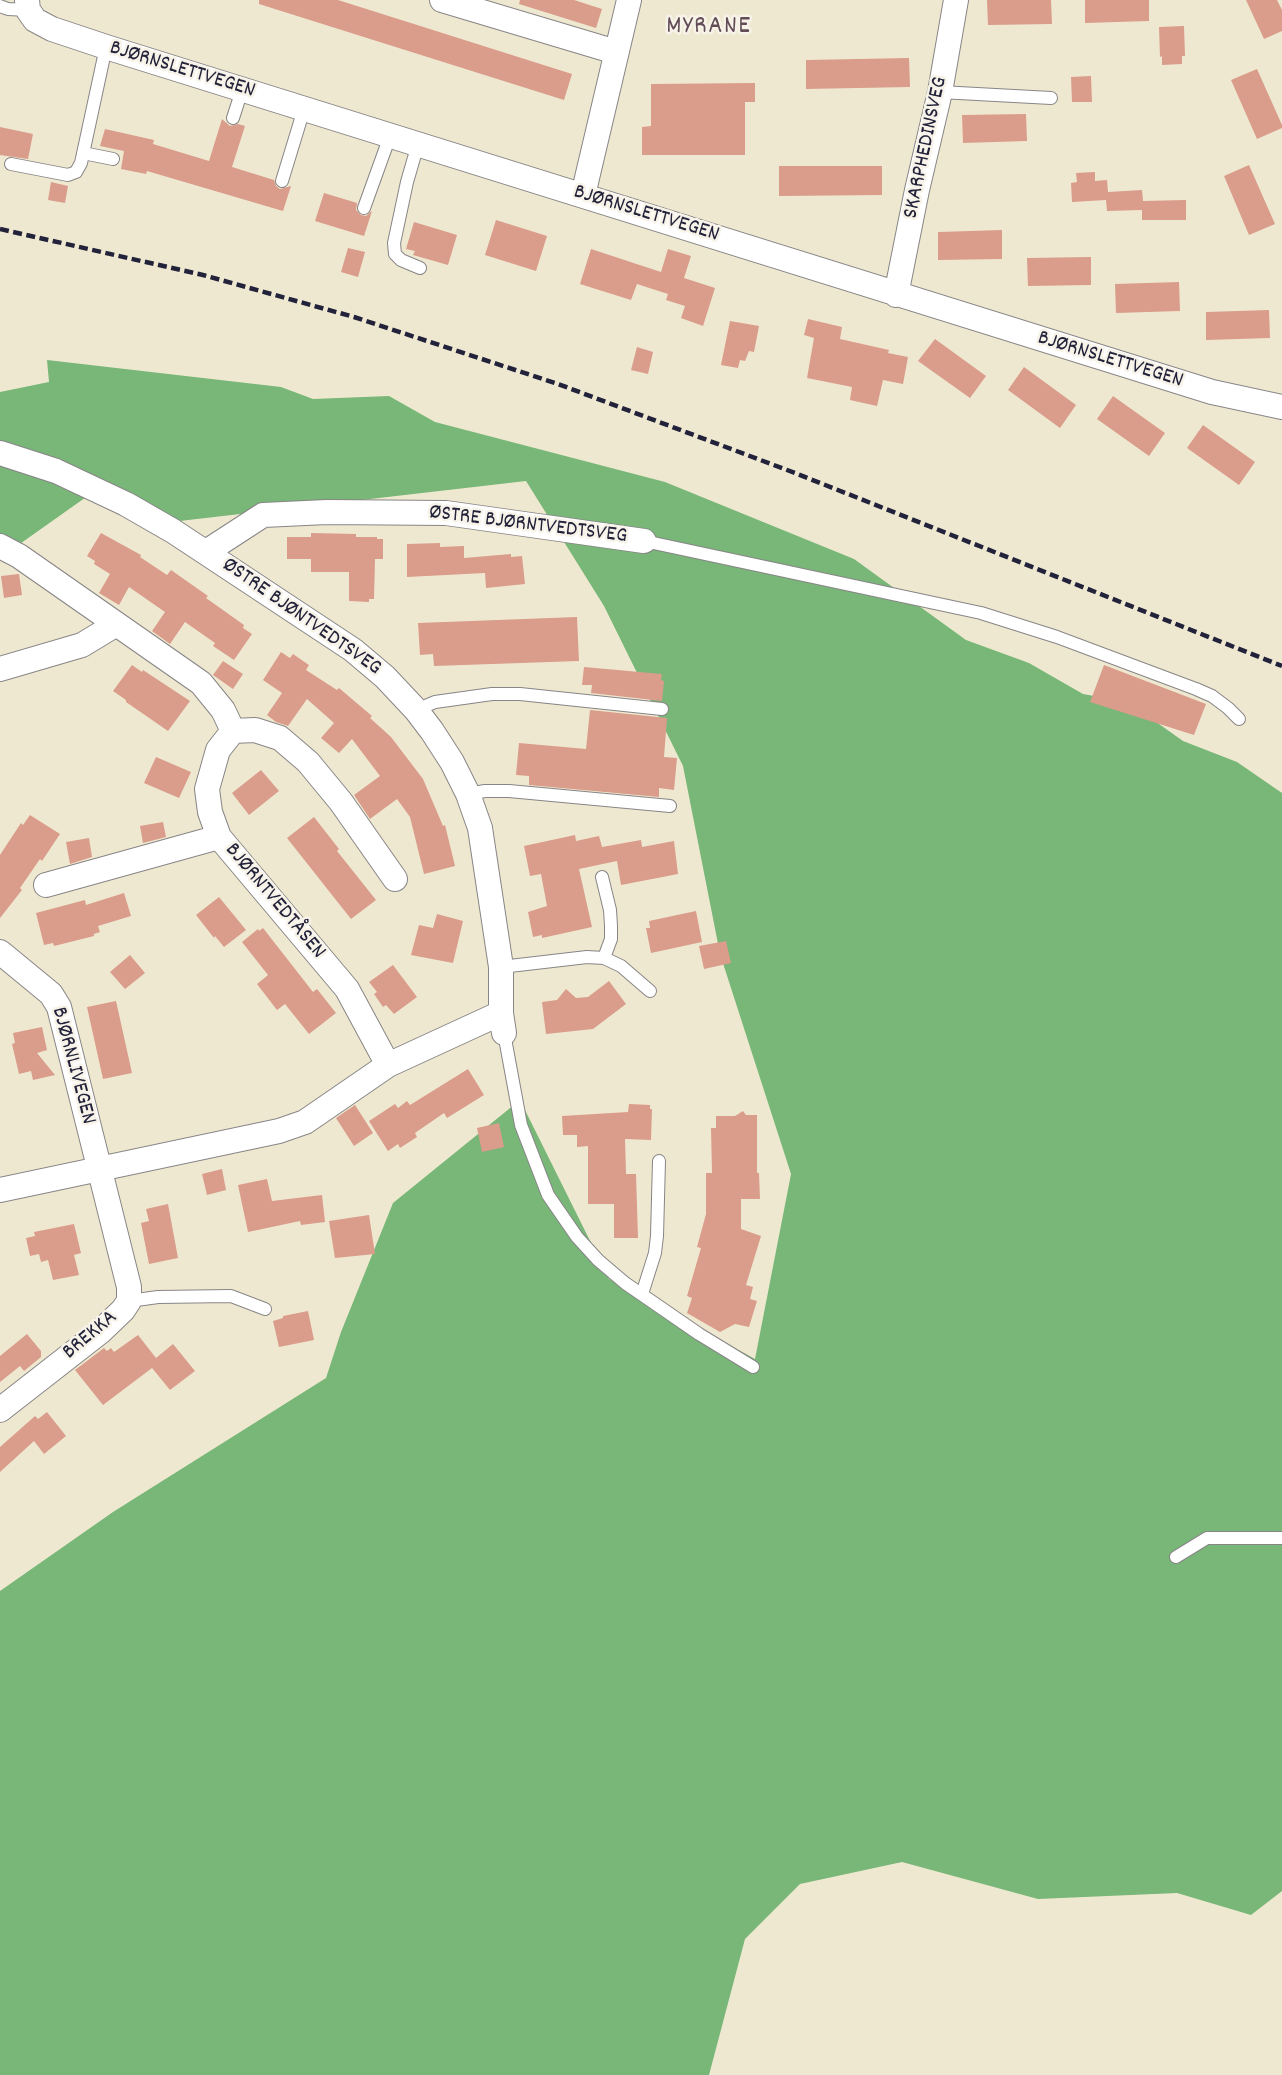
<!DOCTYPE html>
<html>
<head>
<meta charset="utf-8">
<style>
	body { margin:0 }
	canvas { display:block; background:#efe8d0 }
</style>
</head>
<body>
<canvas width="1282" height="2075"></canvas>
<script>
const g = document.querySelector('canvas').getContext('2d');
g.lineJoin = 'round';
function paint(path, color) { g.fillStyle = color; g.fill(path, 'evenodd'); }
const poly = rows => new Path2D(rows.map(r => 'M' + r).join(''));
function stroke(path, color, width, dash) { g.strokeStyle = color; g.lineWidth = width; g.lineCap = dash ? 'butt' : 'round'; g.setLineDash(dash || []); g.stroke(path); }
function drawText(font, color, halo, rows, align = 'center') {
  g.font = font + ' Dekko,sans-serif'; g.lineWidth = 5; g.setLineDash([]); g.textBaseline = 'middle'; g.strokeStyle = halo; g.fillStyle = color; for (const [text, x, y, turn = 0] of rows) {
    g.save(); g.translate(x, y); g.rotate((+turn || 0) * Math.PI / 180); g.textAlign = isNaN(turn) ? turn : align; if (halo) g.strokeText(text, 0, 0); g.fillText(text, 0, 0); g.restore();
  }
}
paint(poly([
	[47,360,281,387,313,399,389,396,435,422,665,482,854,559,966,640,1029,663,1083,694,1128,702,1183,741,1237,762,1282,793,1282,1891,1251,1915,1177,1893,1038,1899,902,1862,800,1884,745,1939,709,2075,0,2075,0,1591,113,1512,326,1378,341,1332,393,1203,520,1100,609,1279,755,1359,791,1174,720,954,683,766,604,606,526,481,171,522,106,483,7,553,0,551,0,392,49,382]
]), '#78b778');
paint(poly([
	[259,0,338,0,572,74,564,100,259,4],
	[520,0,574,0,602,9,596,28,519,4],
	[987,0,1051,0,1052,24,988,25],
	[1085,0,1149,0,1149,21,1085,23],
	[1246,0,1277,0,1282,10,1282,31,1264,39],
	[1184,26,1185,56,1182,56,1182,64,1162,65,1162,56,1160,57,1159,27],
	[909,58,910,87,806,89,806,60],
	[1257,69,1282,125,1282,128,1257,139,1231,80],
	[1091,76,1092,102,1072,102,1071,77],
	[755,83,755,102,745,102,745,155,642,155,642,127,651,126,651,84],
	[1026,114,1027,141,963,143,962,115],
	[222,119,230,126,238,124,245,126,232,167,274,180,276,186,280,189,291,186,283,211,147,171,146,174,121,169,124,151,100,146,105,129,154,140,153,144,209,161],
	[0,127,33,134,28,159,0,155],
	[1249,165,1275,224,1249,235,1224,176],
	[779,166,882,166,882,195,779,196],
	[1095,172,1095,181,1107,180,1108,192,1142,190,1143,201,1186,200,1186,220,1142,220,1142,210,1107,211,1106,200,1072,202,1071,183,1077,182,1076,173],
	[51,182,68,186,65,203,48,200],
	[324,193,357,203,356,210,361,215,366,216,372,211,364,236,315,221],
	[496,220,547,236,536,271,485,255],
	[414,222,457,235,448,265,413,255,415,251,406,249],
	[1002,230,1002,259,938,260,938,232],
	[348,248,365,252,358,277,341,272],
	[591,249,661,272,668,249,691,256,684,278,715,288,703,326,681,318,685,306,666,300,668,294,637,284,631,300,580,284],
	[1091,257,1091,285,1028,286,1027,258],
	[1179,282,1180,311,1116,313,1115,284],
	[1269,310,1270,338,1206,340,1206,312],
	[808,319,842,327,840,339,889,350,888,353,908,357,903,384,883,380,877,406,850,400,852,387,807,378,814,338,804,335],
	[730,321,759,326,754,352,749,351,745,361,740,360,738,368,721,365],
	[935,339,986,376,970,398,918,361],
	[637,347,653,352,648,374,631,370],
	[1024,367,1076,405,1060,428,1008,390],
	[1113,396,1165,433,1149,456,1097,419],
	[1203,425,1255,462,1239,485,1187,448],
	[101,533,141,555,140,557,167,575,171,570,208,596,206,598,244,625,243,628,252,634,234,660,213,646,215,643,185,622,170,644,152,631,165,612,129,587,119,605,99,593,110,574,94,564,95,561,87,556],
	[311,533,356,534,356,537,377,537,377,539,383,539,383,559,375,559,374,599,369,599,369,602,349,601,349,572,311,572,311,559,287,559,287,537,311,537],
	[440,543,440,547,464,546,464,558,511,554,511,557,522,556,525,584,486,588,485,573,407,577,407,544],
	[19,574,22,595,4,598,1,576],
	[577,617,579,661,434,666,433,654,420,655,418,623],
	[281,652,290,658,293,654,309,665,306,670,337,690,339,688,372,716,370,718,391,737,423,779,443,826,445,825,455,866,424,874,410,817,397,799,370,819,354,795,380,776,352,739,339,753,321,738,334,723,307,699,288,726,276,722,267,715,282,693,263,680],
	[223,661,243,674,233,689,213,675],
	[132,665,142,672,143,670,190,701,168,731,126,702,126,700,113,691],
	[1104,665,1206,704,1194,735,1090,702],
	[584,667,662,674,661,680,664,681,662,701,591,693,592,685,582,685],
	[590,710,667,718,664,757,677,758,674,790,659,788,659,797,529,785,529,776,516,775,519,743,586,749],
	[156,757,191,772,179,798,144,783],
	[261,770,279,791,249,815,232,793],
	[30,815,60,834,42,861,40,859,20,888,22,890,0,918,0,855,21,823,23,825],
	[314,817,339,849,337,851,376,900,351,919,287,838],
	[163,822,166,837,143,843,140,826],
	[575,835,576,841,599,836,602,847,641,840,642,847,674,841,678,874,621,885,617,861,579,869,592,927,542,938,542,935,533,937,528,912,547,906,541,874,530,876,524,846],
	[89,838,92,857,70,864,66,842],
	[124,893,131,916,98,926,100,932,94,934,94,936,54,946,53,943,44,945,36,913,85,900,86,905],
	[219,897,246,930,224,947,215,936,214,938,196,915],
	[696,911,702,942,651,953,646,928,650,928,649,921],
	[437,914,463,921,453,963,411,955,419,925,433,928],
	[263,928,313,992,317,989,336,1013,309,1034,285,1004,277,1010,257,984,268,975,242,942,258,929,259,931],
	[726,941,731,963,704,969,699,946],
	[130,955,145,973,125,989,110,972],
	[393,965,417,997,394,1014,386,1005,383,1007,374,994,377,992,369,982],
	[609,981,626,1004,593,1029,546,1034,542,1002,557,1000,566,989,576,998,588,997],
	[116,1001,132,1073,103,1079,87,1007],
	[42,1027,47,1050,37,1053,55,1075,33,1080,31,1071,19,1074,12,1044,15,1043,13,1033],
	[468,1069,484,1095,447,1118,444,1113,415,1133,417,1137,400,1148,398,1144,388,1151,369,1121,395,1104,398,1108,407,1101,410,1105],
	[629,1104,650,1105,650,1109,652,1109,651,1140,625,1139,626,1174,636,1174,638,1238,614,1238,614,1204,588,1204,588,1146,577,1147,577,1135,563,1135,562,1116,628,1112],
	[355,1105,373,1133,354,1146,336,1118],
	[743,1111,746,1115,757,1115,757,1173,759,1173,760,1199,741,1199,741,1229,761,1236,746,1285,753,1287,750,1299,757,1301,749,1327,735,1324,720,1332,687,1313,692,1298,687,1296,701,1248,697,1247,706,1214,706,1173,712,1173,711,1128,716,1128,716,1116,735,1116],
	[499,1123,504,1147,482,1152,477,1128],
	[222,1169,226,1190,207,1195,202,1174],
	[267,1179,272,1201,322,1195,325,1222,301,1225,300,1221,248,1232,238,1185],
	[168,1204,178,1258,149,1264,141,1223,149,1221,146,1209],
	[369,1215,375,1254,335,1258,329,1221],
	[74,1224,81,1253,74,1255,79,1275,53,1280,48,1260,41,1262,39,1254,30,1256,26,1238,35,1236,34,1232],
	[308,1311,314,1340,279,1347,273,1321,283,1318,283,1316],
	[27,1334,41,1351,41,1357,24,1371,20,1366,0,1382,0,1356],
	[138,1335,156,1358,173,1344,195,1371,170,1390,152,1368,103,1405,75,1370,104,1348,107,1351,111,1348,114,1352],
	[47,1412,66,1436,44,1454,34,1441,0,1472,0,1447,35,1416,38,1419]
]), '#da9c8b');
const lane = poly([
	[0,6,8,9,28,10],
	[940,92,1051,98],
	[233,118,242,90],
	[418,144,407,182,394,243,395,254,401,260,420,268],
	[83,153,113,159],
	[11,164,68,175,76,172,81,163,106,47],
	[282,181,304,109],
	[364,208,390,136],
	[644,541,981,613,1057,637,1196,689,1212,696,1228,708,1239,719],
	[416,710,435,702,492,694,520,694,662,709],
	[468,794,485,791,509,791,670,806],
	[602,877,610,910,611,926,611,939,604,958],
	[501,967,587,957,604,958,621,966,650,991],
	[504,1033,521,1125,548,1195,577,1237,598,1260,625,1283,699,1334,753,1367],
	[642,1294,655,1253,657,1236,659,1161],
	[129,1301,158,1297,231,1296,265,1309],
	[1176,1557,1207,1538,1282,1538]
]);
const street = poly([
	[27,0,28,10,35,20,52,29,106,47,1212,392,1282,407],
	[442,0,616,52],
	[583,195,629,0],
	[896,295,917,190,940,92,956,0],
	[0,453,56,471,126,504,173,531,353,650,385,677,416,710,432,731,452,762,468,794,480,828,501,967,501,1013,504,1033],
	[0,546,19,556,201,683,223,710,233,731],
	[206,552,263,515,327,512,446,513,644,541],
	[0,669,82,645,115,625],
	[46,885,219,837],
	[0,952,51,994,59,1007,129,1287,129,1301,123,1310,100,1332,0,1410],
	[388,1065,347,989,219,837,210,812,207,789,218,750,233,731,255,730,280,738,308,762,341,802,395,879],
	[0,1190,279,1131,305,1122,388,1065,501,1013]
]);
stroke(lane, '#888586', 14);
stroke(street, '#888586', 26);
stroke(lane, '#fff', 12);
stroke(street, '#fff', 24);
stroke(poly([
	[0,229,203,275,354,317,558,384,795,473,1282,666]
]), '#22223b', 4.5, [9, 4.5]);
drawText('22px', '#22223b', '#f7f3e8', [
	["BJØRNSLETTVEGEN",182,71,17],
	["SKARPHEDINSVEG",927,148,-78],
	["BJØRNSLETTVEGEN",646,215,17],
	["BJØRNSLETTVEGEN",1110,361,17],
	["ØSTRE BJØRNTVEDTSVEG",528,526,7],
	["ØSTRE BJØNTVEDTSVEG",301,618,35],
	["BJØRNTVEDTÅSEN",274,902,50],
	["BJØRNLIVEGEN",72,1066,75],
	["BREKKA",91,1336,-40]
]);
g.letterSpacing = '1.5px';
drawText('26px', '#624d57', '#f7f3e8', [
	["MYRANE",709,28]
]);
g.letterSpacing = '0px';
</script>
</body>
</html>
